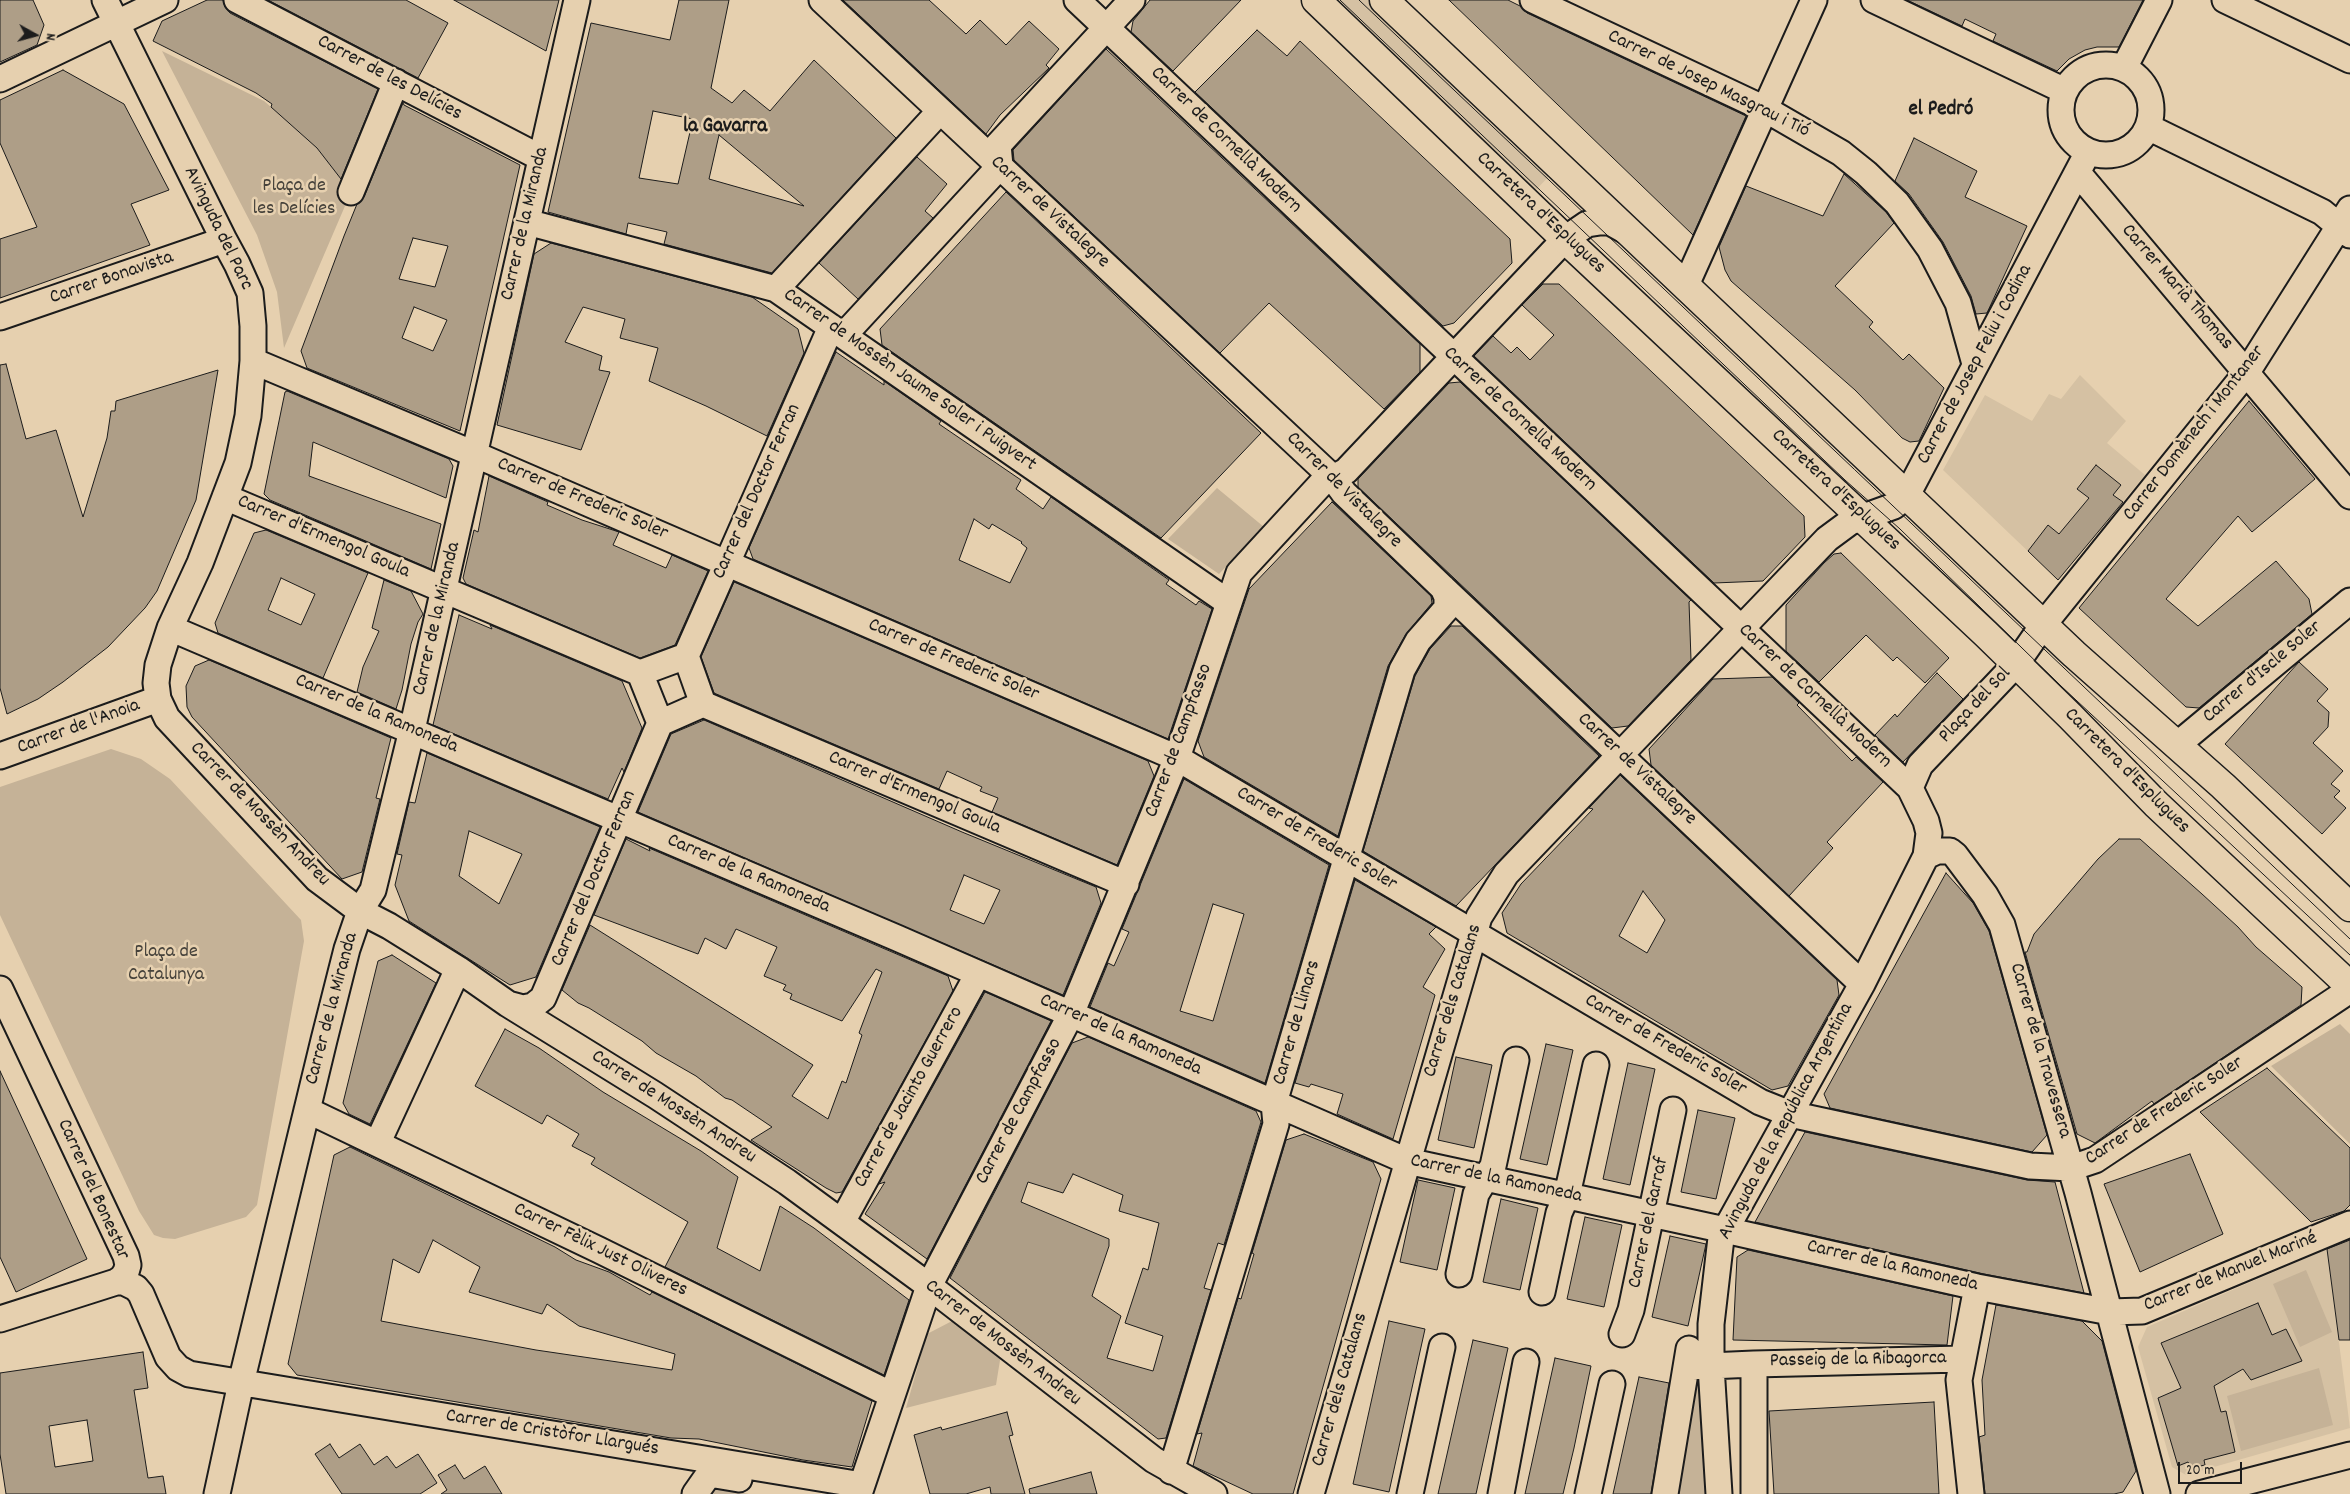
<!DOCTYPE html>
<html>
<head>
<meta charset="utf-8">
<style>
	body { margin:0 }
	#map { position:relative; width:2350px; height:1494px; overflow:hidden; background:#e6d0af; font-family:Dekko,sans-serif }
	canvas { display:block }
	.north { position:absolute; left:10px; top:10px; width:50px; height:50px; -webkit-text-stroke:4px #e6d0af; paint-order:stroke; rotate:97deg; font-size:14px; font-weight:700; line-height:20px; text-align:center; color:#1c1c1c }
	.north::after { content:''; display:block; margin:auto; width:18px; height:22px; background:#1c1c1c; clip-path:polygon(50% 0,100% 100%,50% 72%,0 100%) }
	.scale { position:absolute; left:2178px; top:1462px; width:64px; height:22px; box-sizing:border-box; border:2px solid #1c1c1c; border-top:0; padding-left:6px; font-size:15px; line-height:18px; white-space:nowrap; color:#1c1c1c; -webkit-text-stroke:4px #e6d0af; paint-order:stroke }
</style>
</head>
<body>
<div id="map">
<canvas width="2350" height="1494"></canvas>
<div class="north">N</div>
<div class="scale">20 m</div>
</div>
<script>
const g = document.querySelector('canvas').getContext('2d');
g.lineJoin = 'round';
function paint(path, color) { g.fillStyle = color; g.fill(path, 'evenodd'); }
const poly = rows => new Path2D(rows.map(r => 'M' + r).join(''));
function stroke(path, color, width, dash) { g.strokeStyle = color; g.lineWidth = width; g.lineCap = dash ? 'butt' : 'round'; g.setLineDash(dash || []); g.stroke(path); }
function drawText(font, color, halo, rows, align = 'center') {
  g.font = font + ' Dekko,sans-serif'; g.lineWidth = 5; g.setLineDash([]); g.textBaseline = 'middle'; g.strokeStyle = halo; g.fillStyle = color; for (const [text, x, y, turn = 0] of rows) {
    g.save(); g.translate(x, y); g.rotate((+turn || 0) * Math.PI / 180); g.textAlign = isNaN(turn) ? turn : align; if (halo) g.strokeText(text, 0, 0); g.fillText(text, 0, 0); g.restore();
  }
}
paint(poly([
	[1331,0,1369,0,1552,173,1534,192],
	[2080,375,2126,421,2107,443,2145,475,2058,580,1943,470,1985,395,2032,421,2049,394,2061,399],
	[2327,1249,2350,1428,2186,1475,2172,1467,2138,1347,2147,1327]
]), '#d5c1a3');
paint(poly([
	[162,51,264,101,317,147,351,192,284,348,277,292,257,235],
	[1217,488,1264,527,1219,574,1168,539],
	[111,749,141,759,170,779,301,920,304,941,257,1205,246,1217,175,1239,163,1238,154,1235,139,1211,0,915,0,787],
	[2340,1024,2350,1034,2350,1144,2271,1066],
	[2306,1270,2332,1332,2300,1347,2273,1284],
	[954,1320,1001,1354,996,1385,906,1408,927,1334],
	[1705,1343,1713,1494,1658,1494],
	[2319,1368,2333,1425,2241,1451,2227,1396],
	[707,1487,749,1494,714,1494]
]), '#c5b297');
const building = poly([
	[0,0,33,0,44,25,37,45,0,62,0,0],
	[207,0,223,0,225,7,230,13,378,89,341,179,317,148,271,107,272,104,256,93,153,41,162,21,207,0],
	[268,0,406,0,448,23,418,78,268,0],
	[454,0,559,0,546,51,454,0],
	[679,0,729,0,711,88,732,103,744,90,770,111,814,60,896,138,772,273,664,244,667,232,628,223,626,234,548,212,591,23,670,40,679,0],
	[653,111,693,119,678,184,639,178,653,111],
	[719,135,804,206,709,179,719,135],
	[843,0,929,0,966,34,980,20,1006,45,1029,21,1059,49,1046,65,1049,68,1000,115,986,134,843,0],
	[1150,0,1241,0,1173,71,1131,32,1133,21,1150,0],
	[1449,0,1508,0,1520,6,1527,13,1746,116,1693,235,1449,0],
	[1907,0,2143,0,2119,47,2097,47,2085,50,2069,59,2057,71,1993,41,1996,34,1965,19,1962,26,1907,0],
	[1257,30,1287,56,1300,41,1510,239,1512,263,1454,323,1443,326,1195,92,1257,30],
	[1106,49,1420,344,1420,372,1384,409,1269,303,1220,353,1014,160,1013,150,1106,49],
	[63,70,124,104,169,190,131,204,150,245,0,298,0,239,37,227,0,143,0,100,63,70],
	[403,103,404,105,520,165,460,431,307,368,301,351,344,236,357,204,364,197,403,103],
	[413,238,448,246,435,287,399,279,413,238],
	[414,307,447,320,433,351,402,338,414,307],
	[1914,138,1977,171,1965,197,2027,226,1987,313,1976,314,1971,296,1943,242,1909,194,1895,181,1914,138],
	[917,157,947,184,925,211,933,218,858,299,819,263,917,157],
	[1844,174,1886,212,1894,223,1835,286,1873,322,1869,327,1903,360,1909,354,1944,388,1919,441,1910,442,1902,438,1855,390,1731,281,1725,270,1719,247,1746,186,1823,216,1844,174],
	[1006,192,1261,433,1161,538,882,345,880,329,1006,192],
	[551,243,752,297,798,329,804,353,767,436,706,406,649,381,658,348,620,338,625,319,583,307,565,342,602,356,599,370,610,372,581,450,497,425,534,254,551,243],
	[1543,284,1559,284,1804,516,1805,537,1763,581,1714,583,1474,356,1493,336,1511,353,1517,347,1530,360,1554,335,1522,305,1543,284],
	[836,352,884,385,884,381,941,421,939,424,1021,480,1016,489,1043,509,1051,497,1169,580,1166,584,1196,605,1199,601,1212,609,1168,739,753,559,749,548,836,352],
	[974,519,989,529,992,524,1022,542,1021,543,1027,548,1010,583,959,560,974,519],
	[6,364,26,439,56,430,83,517,107,438,111,411,115,411,116,401,218,370,196,500,157,591,145,608,108,647,63,682,38,699,7,714,0,688,0,365,6,364],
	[1460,382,1691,600,1689,602,1691,660,1628,726,1612,728,1358,487,1358,479,1449,383,1460,382],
	[287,391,449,459,453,466,446,498,313,442,309,476,441,524,431,569,270,500,264,494,285,392,287,391],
	[2249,401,2315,479,2252,532,2238,516,2166,599,2198,626,2276,561,2309,599,2312,614,2199,708,2186,707,2079,608,2249,401],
	[2096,465,2121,485,2113,495,2123,502,2058,580,2028,551,2048,525,2059,534,2089,498,2077,489,2096,465],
	[489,476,548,502,547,505,582,520,619,532,613,545,666,568,672,555,708,571,675,645,640,658,466,584,463,578,474,530,478,532,489,476],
	[1332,502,1431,596,1432,603,1406,634,1388,666,1338,836,1204,757,1198,741,1249,589,1332,502],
	[266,530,368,573,323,678,218,633,215,623,254,533,266,530],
	[281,578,315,594,301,625,268,610,281,578],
	[1841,553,1949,658,1925,683,1897,657,1893,661,1866,635,1819,682,1786,651,1786,605,1824,563,1834,554,1841,553],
	[384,580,411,591,423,614,418,622,411,644,402,690,396,709,357,692,363,667,379,631,372,628,384,580],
	[734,582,1148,761,1154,776,1117,865,992,812,998,798,980,791,982,787,947,771,939,789,714,693,701,657,734,582],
	[459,615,492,629,490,625,622,681,642,728,624,772,622,768,608,799,433,725,459,615],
	[1451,626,1462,626,1599,756,1456,906,1363,851,1415,676,1430,649,1451,626],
	[209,660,391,738,376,798,380,799,362,872,342,879,192,717,187,707,186,686,195,666,209,660],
	[2299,662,2328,689,2317,701,2329,712,2328,727,2313,743,2343,771,2331,784,2340,791,2334,797,2346,808,2322,834,2225,744,2299,662],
	[1937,673,1963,699,1903,762,1875,735,1895,714,1897,717,1937,673],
	[1772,677,1799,703,1797,705,1852,761,1856,757,1883,782,1827,842,1833,848,1789,896,1651,765,1649,749,1713,679,1772,677],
	[704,720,962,832,1096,887,1101,903,1063,995,638,812,671,734,704,720],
	[964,875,1000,890,984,924,950,910,964,875],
	[427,753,600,827,536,977,510,985,409,921,395,885,402,855,397,854,409,802,415,803,427,753],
	[469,831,522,854,499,904,459,876,469,831],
	[1620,775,1837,980,1839,995,1788,1086,1772,1090,1507,933,1502,913,1521,884,1593,809,1589,808,1620,775],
	[1643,891,1665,920,1647,953,1619,936,1643,891],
	[1184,779,1329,865,1265,1083,1090,1007,1108,963,1114,966,1129,932,1122,929,1184,779],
	[1213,904,1244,914,1213,1021,1180,1011,1213,904],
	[626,839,650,851,649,848,948,976,953,991,842,1192,836,1193,826,1188,751,1140,772,1127,732,1100,725,1098,696,1076,656,1053,642,1041,589,1008,578,1003,562,990,590,925,813,1065,792,1096,828,1119,842,1081,846,1083,862,1035,859,1033,882,972,876,969,842,1021,790,999,792,994,783,990,786,985,764,976,777,947,736,929,726,949,705,938,698,954,594,915,626,839],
	[2119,839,2140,839,2202,894,2238,927,2256,947,2302,987,2301,1005,2154,1104,2152,1101,2095,1143,2077,1134,2025,952,2027,952,2034,934,2098,859,2119,839],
	[1946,873,1973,903,1989,931,2047,1135,2032,1152,1830,1108,1824,1094,1946,873],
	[1355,880,1436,927,1429,934,1445,949,1423,987,1435,995,1393,1139,1337,1114,1343,1094,1311,1084,1309,1087,1295,1083,1355,880],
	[392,955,436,983,370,1124,349,1114,343,1103,378,961,392,955],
	[985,992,1051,1021,927,1259,865,1214,885,1182,879,1184,985,992],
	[505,1029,539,1048,603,1092,701,1151,738,1177,717,1248,760,1271,780,1206,814,1228,909,1300,884,1375,665,1267,688,1222,591,1164,595,1158,572,1146,579,1134,547,1115,542,1124,475,1086,505,1029],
	[1088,1037,1256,1111,1261,1122,1224,1245,1218,1243,1204,1288,1211,1290,1166,1438,1158,1439,950,1278,1072,1043,1088,1037],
	[1073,1174,1123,1195,1119,1211,1159,1223,1148,1270,1143,1268,1125,1323,1163,1336,1153,1371,1107,1358,1121,1316,1092,1296,1109,1246,1109,1239,1021,1202,1028,1182,1063,1193,1073,1174],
	[1546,1044,1573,1050,1547,1165,1520,1159,1546,1044],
	[1456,1057,1492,1065,1474,1148,1438,1140,1456,1057],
	[1628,1063,1655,1069,1630,1185,1603,1179,1628,1063],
	[2267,1068,2350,1148,2350,1205,2344,1211,2311,1222,2200,1112,2267,1068],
	[0,1071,87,1259,16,1292,0,1257,0,1071],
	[1698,1110,1735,1118,1716,1199,1681,1192,1698,1110],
	[1805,1132,2027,1180,2055,1182,2084,1293,1984,1274,1755,1222,1805,1132],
	[1304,1134,1373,1162,1381,1179,1293,1494,1253,1494,1193,1466,1202,1433,1197,1434,1238,1298,1241,1299,1254,1254,1252,1253,1286,1140,1304,1134],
	[350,1147,555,1247,576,1260,609,1272,650,1295,652,1292,872,1401,852,1467,803,1460,699,1439,671,1438,297,1375,288,1364,334,1155,350,1147],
	[433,1240,480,1267,469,1292,542,1314,547,1304,579,1326,675,1354,672,1370,536,1350,381,1321,393,1259,419,1273,433,1240],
	[2190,1154,2223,1234,2140,1272,2104,1184,2190,1154],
	[1418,1180,1455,1188,1437,1270,1400,1262,1418,1180],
	[1501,1199,1538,1208,1520,1290,1483,1282,1501,1199],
	[1585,1217,1622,1225,1604,1307,1567,1299,1585,1217],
	[1670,1236,1706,1244,1688,1326,1652,1317,1670,1236],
	[2350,1240,2350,1340,2339,1340,2327,1249,2350,1240],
	[1748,1250,1953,1296,1947,1345,1733,1340,1737,1257,1748,1250],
	[2258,1303,2272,1335,2286,1329,2302,1361,2251,1380,2243,1369,2214,1386,2221,1412,2226,1411,2235,1452,2204,1460,2205,1465,2191,1468,2188,1462,2178,1466,2158,1398,2181,1388,2161,1343,2258,1303],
	[1996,1305,2082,1321,2102,1341,2136,1471,2123,1492,2114,1494,1985,1494,1979,1437,1985,1435,1982,1380,1996,1305],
	[1389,1321,1425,1329,1389,1492,1353,1484,1389,1321],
	[1473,1340,1508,1348,1476,1494,1438,1494,1473,1340],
	[143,1352,148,1388,134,1390,148,1478,163,1476,166,1494,6,1494,0,1454,0,1373,143,1352],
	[87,1420,93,1461,55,1467,49,1426,87,1420],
	[1555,1358,1591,1366,1574,1448,1563,1494,1525,1494,1555,1358],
	[1639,1377,1669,1383,1651,1494,1613,1494,1639,1377],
	[1934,1402,1939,1494,1774,1494,1769,1411,1934,1402],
	[1007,1412,1013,1435,1009,1436,1025,1494,991,1494,990,1487,966,1494,930,1494,914,1435,941,1427,942,1430,1007,1412],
	[330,1444,339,1458,360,1444,374,1465,387,1456,396,1468,418,1454,437,1483,420,1494,342,1494,315,1454,330,1444],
	[455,1465,464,1479,485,1466,502,1494,441,1494,447,1490,438,1475,455,1465],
	[1091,1472,1097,1494,1030,1494,1029,1489,1091,1472]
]);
paint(building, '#ae9e87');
stroke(building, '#1c1c1c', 1);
const street = poly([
	[105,0,224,240,237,264,250,293,253,326,253,361,248,416,238,463,200,563,170,628,158,665,156,683,158,699,167,718,317,879,360,911,389,926,458,969,508,1004,655,1095,787,1182,929,1286,1154,1460,1214,1494],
	[237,0,541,158],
	[822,0,1333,478,1344,493,1443,588,1862,984],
	[1077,0,1910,788,1926,821,1929,833,1926,856,1862,984,1721,1238,1711,1324,1711,1366,1719,1494],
	[1533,0,1765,109,1841,153,1866,173,1897,203,1930,249,1958,303,1975,364],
	[1874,0,2065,91],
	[2225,0,2350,60],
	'2061 110a45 45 0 1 1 90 0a45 45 0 1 1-90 0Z',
	[2124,68,2159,0],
	[0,79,165,0],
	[2148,127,2322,212,2350,235],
	[2078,173,2350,496],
	[351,192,396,82],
	[527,222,776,289,1229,603],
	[1686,285,1814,0],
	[776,289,940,111],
	[0,317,224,240],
	[844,335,1000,166,998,145,1132,0],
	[253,361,474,454,1177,758,1760,1102,1790,1114,2030,1166,2071,1168,2095,1160,2350,990],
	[225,497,640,673],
	[170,628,897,938,1407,1161,1725,1230,1977,1287,2110,1312,2142,1311,2350,1224],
	[686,656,831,327],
	[686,656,703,704],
	[640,673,660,723],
	[640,673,686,656],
	[703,704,1126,884],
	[660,723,703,704],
	[2177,745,2350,601],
	[0,756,158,699],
	[1910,788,1920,765,2016,664,2043,625,2247,372,2350,209],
	[1926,856,1937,851,1950,851,1955,855,1985,895,2002,925,2078,1193,2157,1494],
	[0,989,126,1256,128,1265,126,1272,122,1278,116,1282],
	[508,1004,523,1008,533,1006,543,998,660,723],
	[307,1110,599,1250,892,1395],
	[378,1142,458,969],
	[842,1222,978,974],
	[1459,1274,1476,1194,1493,1166,1516,1060],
	[1542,1292,1559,1213,1567,1195,1596,1065],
	[0,1319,116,1282,124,1282,136,1288,141,1294,168,1357,178,1368,189,1374,862,1485],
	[1622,1334,1631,1310,1673,1110],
	[1754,1364,1962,1359],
	[1687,1367,1754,1364,1754,1494],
	[1171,1471,1276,1124,1274,1103,1402,670,1418,641,1447,608,1447,597,1443,588],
	[217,1494,241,1383,324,1040,347,949,360,911,373,890,412,730,577,0],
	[695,1494,709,1474,739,1479],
	[859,1494,929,1286,1071,1014,1177,758,1239,573,1321,484,1346,471,1565,239,1587,224,1600,222,1610,222,1628,232],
	[1311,1494,1479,917,1506,874,1827,539,1850,522,1894,506,1907,495,2088,152],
	[1410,1494,1442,1347],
	[1501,1494,1526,1362],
	[1588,1494,1612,1384],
	[1665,1494,1689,1349],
	[1971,1494,1959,1380,1977,1287],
	[2199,1494,2350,1455]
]);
const secondary = poly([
	[1316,0,1565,239,1986,634,2070,716,2156,804,2350,986],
	[1384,0,2074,654,2223,786,2350,907]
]);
stroke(street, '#1c1c1c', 29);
stroke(secondary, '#1c1c1c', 31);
stroke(street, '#e6d0af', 25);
stroke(secondary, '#e6d0af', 28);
stroke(poly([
	[1340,0,1845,480,1900,529,2062,687,2350,955],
	[1359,0,2350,939]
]), '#1c1c1c', 1);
drawText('20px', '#1c1c1c', '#e6d0af', [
	["Carrer de les Delícies",389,79,28],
	["Carrer de Josep Masgrau i Tió",1708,85,26],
	["Carrer de Cornellà Modern",1225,141,44],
	["Carrer de Vistalegre",1049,213,43],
	["Carretera d'Esplugues",1540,214,43],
	["Carrer de la Miranda",526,224,-77],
	["Avinguda del Parc",217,229,64],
	["Carrer Bonavista",112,279,-19],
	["Carrer Marià Thomas",2176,288,49],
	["Carrer de Josep Feliu i Codina",1976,365,-62],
	["Carrer de Mossèn Jaume Soler i Puigvert",909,381,35],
	["Carrer de Cornellà Modern",1519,420,43],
	["Carrer Domènech i Montaner",2195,434,-52],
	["Carrer de Vistalegre",1343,491,45],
	["Carretera d'Esplugues",1835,491,43],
	["Carrer del Doctor Ferran",758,492,-66],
	["Carrer de Frederic Soler",582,500,23],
	["Carrer d'Ermengol Goula",323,538,23],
	["Carrer de la Miranda",438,619,-77],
	["Carrer de Frederic Soler",953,661,23],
	["Carrer d'Iscle Soler",2263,673,-40],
	["Carrer de Cornellà Modern",1814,697,43],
	["Plaça del Sol",1976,706,-47],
	["Carrer de la Ramoneda",376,715,23],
	["Carrer de l'Anoia",79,728,-20],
	["Carrer de Campfasso",1180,741,-70],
	["Carrer de Vistalegre",1636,770,43],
	["Carretera d'Esplugues",2126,772,45],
	["Carrer d'Ermengol Goula",914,794,23],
	["Carrer de Mossèn Andreu",259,815,46],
	["Carrer de Frederic Soler",1316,840,31],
	["Carrer de la Ramoneda",748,875,23],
	["Carrer del Doctor Ferran",595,879,-67],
	["Carrer dels Catalans",1454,1001,-73],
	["Carrer de la Miranda",333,1009,-75],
	["Carrer de Llinars",1298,1023,-74],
	["Carrer de la Ramoneda",1120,1036,24],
	["Carrer de Frederic Soler",1665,1046,30],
	["Carrer de la Travessera",2039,1051,74],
	["Carrer de Jacinto Guerrero",910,1098,-61],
	["Carrer de Mossèn Andreu",673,1108,33],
	["Carrer de Campfasso",1020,1112,-62],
	["Carrer de Frederic Soler",2165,1112,-33],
	["Avinguda de la República Argentina",1787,1122,-62],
	["Carrer de la Ramoneda",1496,1180,12],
	["Carrer del Bonestar",92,1190,66],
	["Carrer del Garraf",1650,1223,-78],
	["Carrer Fèlix Just Oliveres",600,1251,26],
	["Carrer de la Ramoneda",1892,1267,13],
	["Carrer de Manuel Mariné",2231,1273,-22],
	["Carrer de Mossèn Andreu",1002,1344,38],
	["Passeig de la Ribagorca",1858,1361,-1],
	["Carrer dels Catalans",1341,1390,-74],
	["Carrer de Cristòfor Llargués",552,1434,9]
]);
drawText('20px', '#46423b', '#e6d0af', [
	["Plaça de",294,187],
	["les Delícies",294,210],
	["Plaça de",166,953],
	["Catalunya",166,976]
]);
drawText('bold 21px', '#1c1c1c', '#e6d0af', [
	["el Pedró",1941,111],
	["la Gavarra",725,128]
]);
</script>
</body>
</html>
